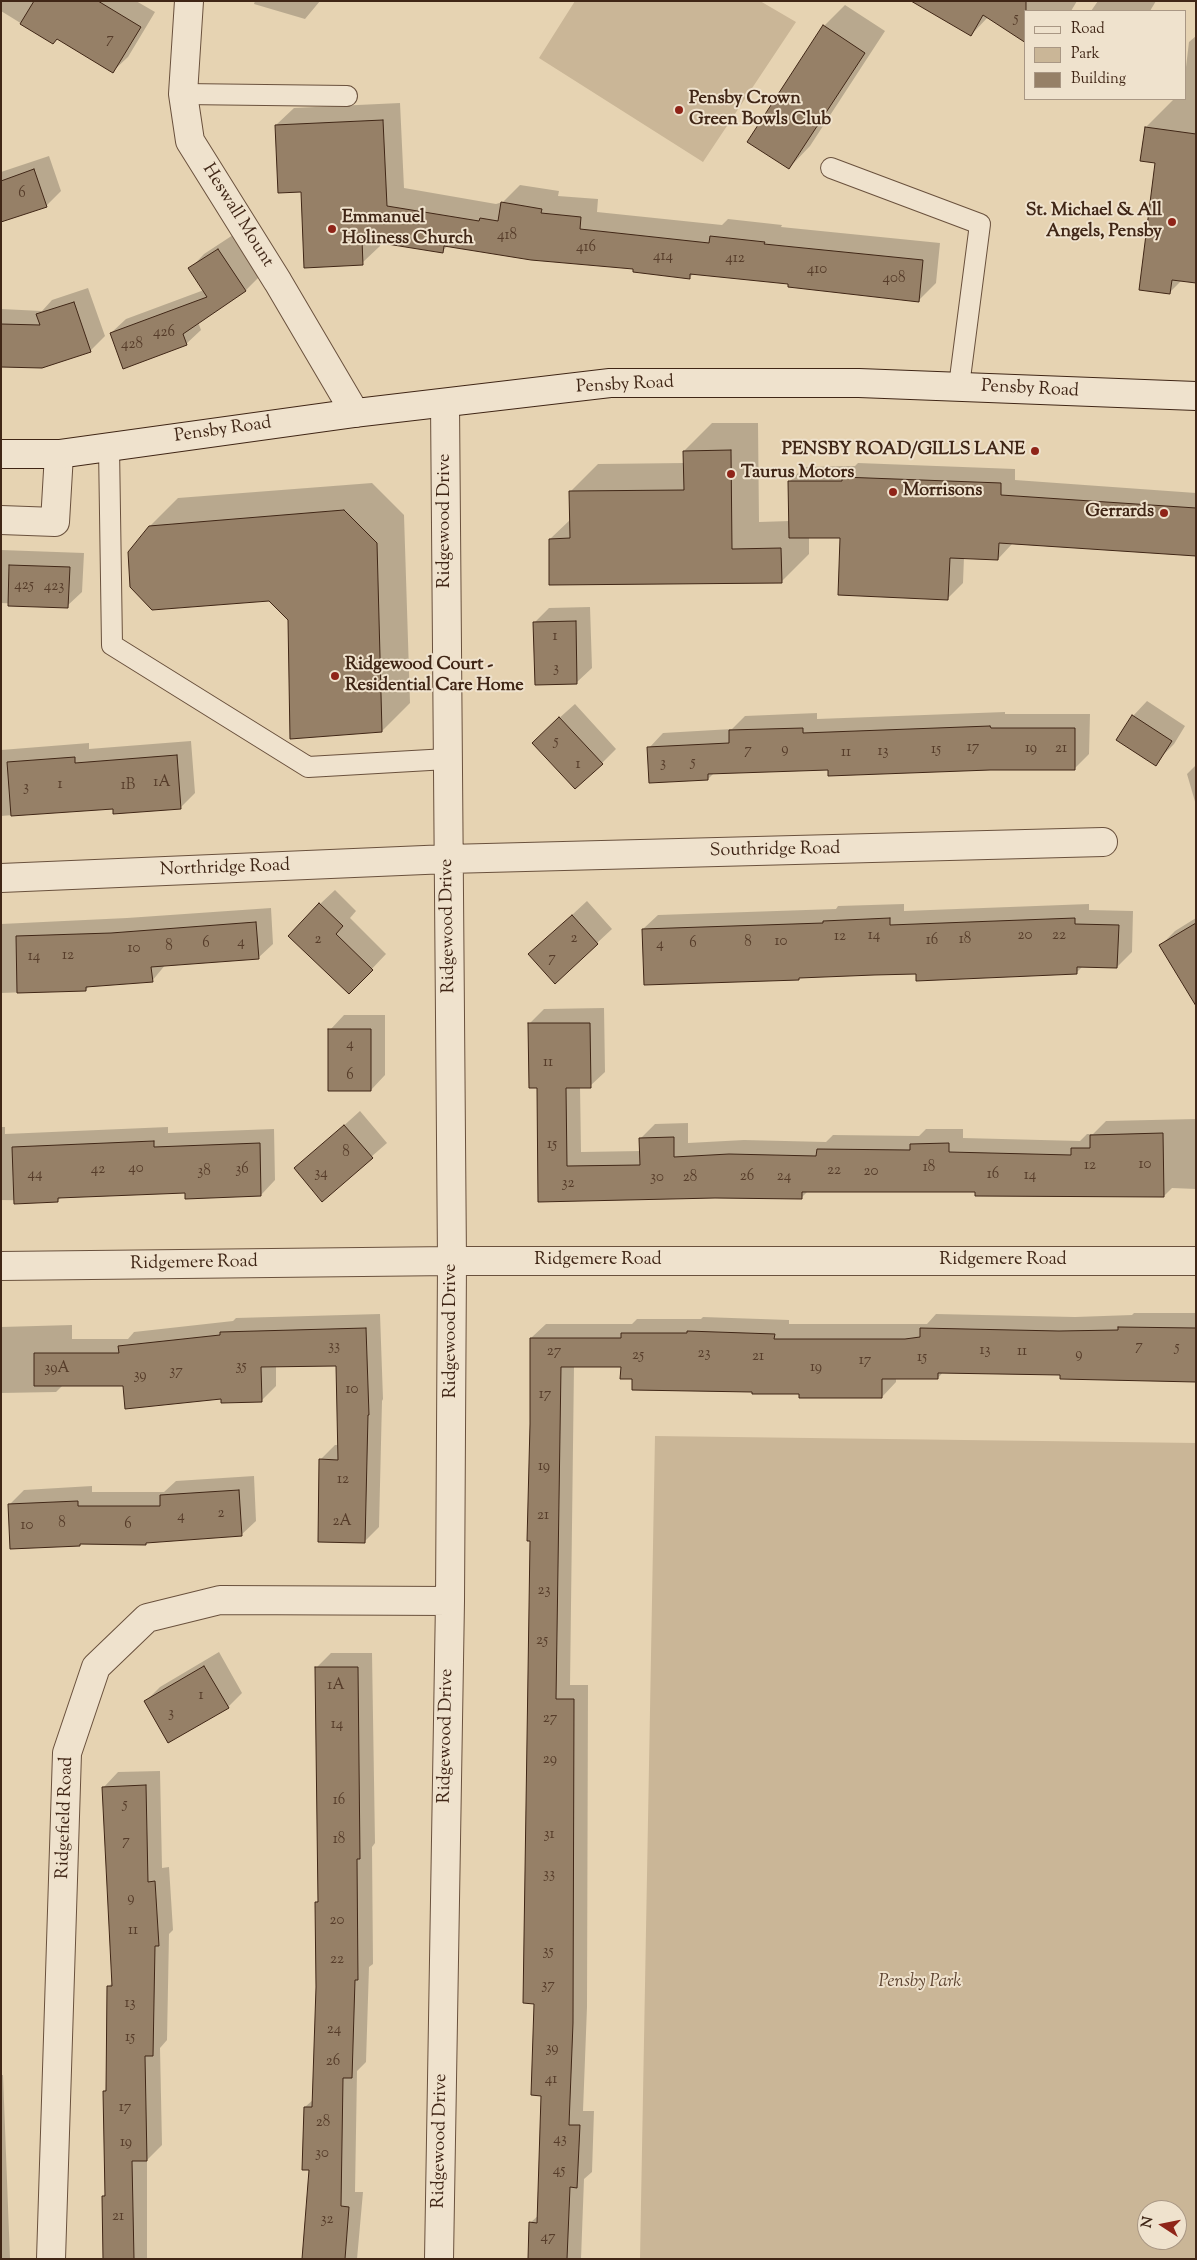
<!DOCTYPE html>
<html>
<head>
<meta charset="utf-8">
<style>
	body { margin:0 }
	#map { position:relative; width:1197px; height:2260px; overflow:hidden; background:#e6d3b2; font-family:"Sorts Mill Goudy",serif }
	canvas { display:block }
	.frame { position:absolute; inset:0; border:2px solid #402616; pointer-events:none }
	.legend { position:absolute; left:1024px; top:10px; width:162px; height:90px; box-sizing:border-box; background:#efe2cd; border:1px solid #a99784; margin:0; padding:6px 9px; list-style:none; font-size:15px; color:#402616 }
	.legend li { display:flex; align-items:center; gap:10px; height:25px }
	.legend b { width:25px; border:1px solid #a99784 }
	.north { position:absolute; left:1137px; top:2200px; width:50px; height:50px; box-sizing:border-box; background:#efe2cd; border:1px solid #a99784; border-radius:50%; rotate:281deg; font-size:14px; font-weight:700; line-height:20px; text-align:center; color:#402616 }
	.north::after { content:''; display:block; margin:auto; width:18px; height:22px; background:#8f2418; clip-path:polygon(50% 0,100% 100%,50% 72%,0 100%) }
</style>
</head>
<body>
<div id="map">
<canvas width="1197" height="2260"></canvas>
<div class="frame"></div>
<ul class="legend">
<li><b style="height:6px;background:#efe2cd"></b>Road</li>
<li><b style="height:14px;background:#cab697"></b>Park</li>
<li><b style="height:14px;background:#968067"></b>Building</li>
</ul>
<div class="north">N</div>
</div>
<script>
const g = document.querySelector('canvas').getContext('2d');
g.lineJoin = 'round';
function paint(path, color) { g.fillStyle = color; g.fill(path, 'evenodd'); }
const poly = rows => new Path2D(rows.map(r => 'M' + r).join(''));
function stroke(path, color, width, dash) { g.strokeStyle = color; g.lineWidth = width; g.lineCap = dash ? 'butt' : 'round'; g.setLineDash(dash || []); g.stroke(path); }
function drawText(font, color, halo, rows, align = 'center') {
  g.font = font + ' "Sorts Mill Goudy",serif'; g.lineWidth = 4; g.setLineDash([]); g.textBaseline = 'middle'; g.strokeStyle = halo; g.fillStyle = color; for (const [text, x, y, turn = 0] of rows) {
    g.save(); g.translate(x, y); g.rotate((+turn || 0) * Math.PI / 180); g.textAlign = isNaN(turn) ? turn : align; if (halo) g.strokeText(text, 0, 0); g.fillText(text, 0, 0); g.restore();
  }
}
paint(poly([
	[575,1,760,1,796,22,703,162,539,58],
	[655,1436,1196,1443,1196,2259,640,2259],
	[1147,2210,1177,2210,1177,2240,1147,2240]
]), '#cab697');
paint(poly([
	[1,1,136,1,155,12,128,57,113,71,58,38,53,43,1,11],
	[255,1,320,1,305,19,254,4],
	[932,1,1077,1,1071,11,1026,11,988,17,971,35],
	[1098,1,1156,1,1150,11,1091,11],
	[845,5,885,31,810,146,789,168,824,26],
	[1196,36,1196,282,1182,280,1170,292,1157,162,1146,127,1174,99,1186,99,1186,67,1189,42],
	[400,103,404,188,496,204,503,202,520,185,559,191,558,196,598,199,597,212,722,225,728,219,782,225,781,227,940,243,936,283,918,301,790,283,694,273,689,278,635,268,448,245,442,252,380,242,380,246,362,263,302,191,276,125,294,108],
	[49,156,61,191,46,206,1,221,1,172],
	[233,235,260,276,246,290,198,322,201,330,186,344,111,333,126,319,204,290,190,269,204,254],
	[88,288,105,336,90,351,1,366,1,309,42,311,52,300],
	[712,423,758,423,759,522,790,521,789,482,804,467,855,466,858,463,1015,469,1015,480,1196,493,1196,555,1012,544,998,559,964,557,963,583,948,598,842,536,809,537,809,554,781,582,550,539,571,519,570,492,598,464,685,463,684,451],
	[372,483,404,515,410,703,382,731,289,620,270,600,150,526,178,498],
	[1,550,84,553,82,592,67,606,1,603],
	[590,607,592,668,577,682,534,623,549,608],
	[1147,701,1185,726,1174,744,1159,759,1133,716],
	[575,704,616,749,602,763,548,728],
	[1005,712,1005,714,1090,714,1089,754,1075,768,829,774,829,769,714,773,708,779,649,748,663,733,732,729,745,716,817,713,817,719],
	[191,741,195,793,180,808,114,807,1,816,1,750,89,743,89,749],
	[1196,765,1196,805,1187,774],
	[335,890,356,911,350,918,386,954,349,993,320,904],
	[587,901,612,929,597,943,530,954],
	[904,904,904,911,1089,904,1089,910,1133,911,1132,952,1117,967,1083,966,1076,973,917,973,801,977,798,979,643,929,658,915,836,909,838,906],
	[271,908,273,944,258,958,166,964,152,981,90,985,86,990,1,993,1,924,127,918],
	[1196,918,1196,967,1161,945,1175,931],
	[604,1008,605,1072,590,1086,580,1086,581,1152,641,1151,640,1139,655,1124,688,1123,688,1143,744,1140,826,1142,833,1135,919,1136,926,1129,963,1129,963,1138,1080,1141,1087,1134,1093,1134,1106,1121,1196,1119,1196,1189,1172,1188,1164,1196,976,1191,808,1191,801,1198,715,1197,540,1201,539,1087,529,1024,544,1009],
	[344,1015,385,1015,385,1075,371,1090,330,1030],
	[360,1111,387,1143,322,1200,296,1169],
	[1,1127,5,1127,5,1134,168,1127,168,1133,274,1129,275,1180,261,1195,186,1192,62,1197,57,1201,1,1200],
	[1134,1313,1196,1313,1196,1381,1061,1373,944,1371,938,1378,896,1378,896,1382,882,1397,753,1391,633,1378,622,1366,574,1366,570,1685,588,1685,587,2007,583,2111,594,2111,592,2172,584,2179,581,2259,530,2259,530,2223,539,2215,542,2094,535,2002,531,1338,546,1324,632,1324,637,1319,701,1319,703,1317,789,1320,789,1324,927,1324,936,1314,1075,1317,1132,1315],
	[380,1314,383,1399,382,1401,379,1527,365,1541,320,1460,335,1445,339,1445,337,1365,276,1365,276,1386,261,1401,124,1384,63,1385,56,1392,1,1393,1,1327,72,1325,72,1339,128,1339,134,1332,233,1321,236,1318],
	[254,1476,256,1521,241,1535,148,1541,146,1543,82,1543,80,1545,10,1504,24,1490,92,1486,92,1492,164,1492,176,1481],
	[219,1652,242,1693,228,1707,146,1701,160,1687],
	[331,1653,372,1653,375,1843,372,1847,373,1964,369,1967,366,2062,357,2071,355,2192,363,2192,357,2259,303,2259,310,2169,305,2107,314,2099,317,1987,316,1903,319,1900,316,1668],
	[160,1771,162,1868,169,1867,173,1930,169,1934,167,2040,160,2048,162,2145,147,2160,147,2259,104,2259,103,2196,106,2193,104,2091,108,2088,108,1987,113,1982,104,1787,118,1772],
	[1,2075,3,2075,10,2259,1,2259]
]), '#0003');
const building = poly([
	[34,1,98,1,141,27,113,73,57,39,53,44,20,24,34,1],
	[911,1,1026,1,1026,43,983,15,971,36,911,1],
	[823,25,865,53,789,169,747,142,823,25],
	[383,120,387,206,479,221,480,218,498,221,501,202,542,209,541,213,581,217,580,229,709,243,710,236,765,242,764,244,923,260,919,302,788,287,788,284,690,274,690,279,633,272,633,269,531,260,444,246,443,253,362,240,363,265,304,268,301,192,278,193,275,125,383,120],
	[1145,127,1196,134,1196,283,1172,280,1170,294,1139,290,1155,163,1140,161,1145,127],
	[34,169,47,207,1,222,1,181,34,169],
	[218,249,246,291,183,334,187,345,123,369,110,333,207,297,188,268,218,249],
	[74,302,91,352,42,368,1,367,1,324,40,325,36,314,74,302],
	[731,450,732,549,781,548,782,583,549,585,549,539,570,538,569,491,684,490,683,451,731,450],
	[842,477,1001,483,1001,495,1196,508,1196,556,999,543,998,560,950,558,948,600,838,595,840,538,789,538,788,481,842,481,842,477],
	[344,510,377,543,382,732,290,739,288,620,269,601,152,610,130,587,128,552,149,526,344,510],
	[9,565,70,567,68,608,8,606,9,565],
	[576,621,577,684,535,685,533,622,576,621],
	[1132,715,1172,741,1156,766,1116,740,1132,715],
	[559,717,603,764,575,789,532,743,559,717],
	[990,726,991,728,1075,728,1075,770,990,770,828,776,828,770,708,774,708,780,649,783,647,747,729,743,729,730,803,728,803,733,990,726],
	[177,755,181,809,113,814,113,809,11,816,7,762,75,757,75,763,177,755],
	[319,903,343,926,336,934,373,970,349,994,288,936,319,903],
	[572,915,598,944,555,984,528,954,572,915],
	[890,918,890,925,1075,918,1075,924,1119,925,1117,968,1077,967,1077,974,916,981,916,974,874,975,799,978,799,980,644,985,642,929,823,923,823,921,890,918],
	[256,922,259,959,151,967,153,982,86,987,86,991,17,993,16,936,111,933,256,922],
	[1196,923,1196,1006,1159,945,1196,923],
	[528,1023,590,1023,591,1088,566,1088,567,1166,640,1165,639,1138,674,1137,674,1157,729,1154,816,1156,817,1149,910,1150,910,1144,949,1143,949,1152,1071,1155,1071,1148,1090,1148,1090,1135,1163,1133,1164,1197,975,1196,975,1192,802,1192,802,1199,715,1198,538,1202,537,1088,529,1088,528,1023],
	[328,1029,371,1029,371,1091,328,1091,328,1029],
	[344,1125,373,1158,322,1202,294,1168,344,1125],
	[154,1141,154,1147,260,1143,261,1196,185,1199,185,1193,58,1198,58,1202,14,1204,12,1147,154,1141],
	[1118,1327,1196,1328,1196,1382,1060,1379,1060,1375,938,1373,938,1379,882,1379,882,1398,799,1398,799,1394,752,1394,752,1392,632,1390,632,1379,620,1379,621,1367,561,1367,556,1699,574,1699,573,2023,569,2125,580,2125,577,2188,570,2187,567,2259,528,2259,529,2222,537,2223,541,2096,531,2095,534,2004,523,2003,530,1541,527,1541,530,1424,530,1338,621,1338,621,1333,687,1333,687,1331,775,1334,774,1339,905,1339,920,1337,920,1328,1059,1331,1118,1330,1118,1327],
	[366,1328,369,1415,368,1415,365,1543,318,1542,319,1459,338,1460,336,1366,261,1367,262,1402,221,1403,221,1399,125,1409,123,1386,34,1386,34,1353,119,1353,118,1346,220,1335,220,1332,366,1328],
	[239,1490,242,1536,146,1543,146,1545,80,1544,80,1546,10,1549,8,1504,78,1501,78,1506,160,1506,160,1495,239,1490],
	[204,1666,229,1708,168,1743,144,1701,204,1666],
	[315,1667,358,1667,360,1859,357,1859,358,1980,355,1980,352,2078,343,2078,341,2206,349,2207,345,2259,302,2259,309,2170,302,2170,304,2107,312,2107,316,1987,315,1902,318,1902,315,1667],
	[146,1785,148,1882,155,1881,159,1946,155,1946,153,2056,145,2056,147,2161,132,2161,134,2259,103,2259,102,2196,105,2196,103,2091,106,2091,107,1986,112,1986,102,1787,146,1785]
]);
paint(building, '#968067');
stroke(building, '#402616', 1);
const service = poly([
	[183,94,347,96],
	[831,168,980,224,959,386],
	[109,447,112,645,308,767,447,759]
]);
const minor = poly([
	[189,1,183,94,190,141,278,282,355,413],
	[1,520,55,522,59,454],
	[1,878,448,859,1103,842],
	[1,1266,452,1261,1196,1261],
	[51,2259,67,1753,96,1667,147,1618,220,1600,450,1601],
	[439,2259,450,1601,452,1261,445,403]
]);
const secondary = poly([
	[1,454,59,454,355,413,610,383,859,383,1196,396]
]);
stroke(service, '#6a513d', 22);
stroke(minor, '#6a513d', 30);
stroke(secondary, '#402616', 30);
stroke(service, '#efe2cd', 20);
stroke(minor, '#efe2cd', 28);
stroke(secondary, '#efe2cd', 28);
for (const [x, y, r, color] of [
	[679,110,5,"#8f2418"],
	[1172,222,5,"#8f2418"],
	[332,229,5,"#8f2418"],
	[1035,451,5,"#8f2418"],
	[731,474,5,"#8f2418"],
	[893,492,5,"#8f2418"],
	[1164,513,5,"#8f2418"],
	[335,676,5,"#8f2418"]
]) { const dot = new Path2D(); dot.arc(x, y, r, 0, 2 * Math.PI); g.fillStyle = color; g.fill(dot); stroke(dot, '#efe2cd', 2); }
drawText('15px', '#563c2a', null, [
	["5",1016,19],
	["7",110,40],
	["6",22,194],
	["418",507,236],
	["416",586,248],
	["414",663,257],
	["412",735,259],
	["410",817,270],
	["408",894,279],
	["426",164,333],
	["428",132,345],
	["425",24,586],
	["423",54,587],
	["1",555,637],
	["3",556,669],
	["5",556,742],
	["17",973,748],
	["19",1031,749],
	["21",1061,749],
	["9",785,750],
	["15",936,750],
	["7",748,751],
	["13",883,752],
	["11",846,753],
	["5",693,763],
	["3",663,764],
	["1",578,765],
	["1A",162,783],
	["1",60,785],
	["1B",128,786],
	["3",26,788],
	["14",874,936],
	["20",1025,936],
	["22",1059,936],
	["12",840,937],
	["2",574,939],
	["2",318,940],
	["18",965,940],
	["16",932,941],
	["10",781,942],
	["4",241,943],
	["8",748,943],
	["6",206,944],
	["6",693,944],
	["4",660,945],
	["8",169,947],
	["10",134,949],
	["12",68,956],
	["14",34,957],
	["7",552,959],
	["4",350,1045],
	["11",548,1063],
	["6",350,1076],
	["15",552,1145],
	["8",346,1153],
	["10",1145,1165],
	["12",1090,1166],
	["18",929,1168],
	["40",136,1169],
	["42",98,1170],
	["36",242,1170],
	["22",834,1171],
	["38",204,1172],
	["20",871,1172],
	["34",321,1174],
	["44",35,1175],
	["16",993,1175],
	["14",1030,1176],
	["26",747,1177],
	["24",784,1177],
	["30",657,1178],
	["28",690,1178],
	["32",568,1184],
	["33",334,1347],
	["7",1139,1347],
	["5",1177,1348],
	["13",985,1351],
	["27",554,1352],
	["11",1022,1352],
	["23",704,1354],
	["9",1079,1355],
	["25",638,1356],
	["21",758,1357],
	["15",922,1358],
	["17",865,1361],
	["35",241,1367],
	["19",816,1368],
	["39A",57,1369],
	["37",176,1372],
	["39",140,1376],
	["10",352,1390],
	["17",545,1395],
	["19",544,1467],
	["12",343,1480],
	["2",221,1514],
	["21",543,1516],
	["4",181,1517],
	["2A",342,1522],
	["8",62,1524],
	["6",128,1525],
	["10",27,1526],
	["23",544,1591],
	["25",542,1641],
	["1A",336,1686],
	["1",201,1696],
	["3",171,1714],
	["27",550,1719],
	["14",337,1725],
	["29",550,1760],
	["16",339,1801],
	["5",125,1805],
	["31",549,1835],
	["18",339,1840],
	["7",126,1842],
	["33",549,1875],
	["9",131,1899],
	["20",337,1921],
	["11",133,1931],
	["35",548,1952],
	["22",337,1960],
	["37",548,1986],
	["13",130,2004],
	["24",334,2030],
	["15",130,2038],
	["39",552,2049],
	["26",333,2062],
	["41",551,2080],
	["17",125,2108],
	["28",323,2123],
	["43",560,2140],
	["19",126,2143],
	["30",322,2154],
	["45",559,2171],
	["21",118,2217],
	["32",327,2220],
	["47",548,2238]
]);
drawText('bold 18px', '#402616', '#efe2cd', [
	["Pensby Crown",689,100],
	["Green Bowls Club",689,121],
	["St. Michael & All",1162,212,"right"],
	["Angels, Pensby",1162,233,"right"],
	["Emmanuel",342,219],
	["Holiness Church",342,240],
	["PENSBY ROAD/GILLS LANE",1025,451,"right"],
	["Taurus Motors",741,474],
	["Morrisons",903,492],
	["Gerrards",1154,513,"right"],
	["Ridgewood Court -",345,666],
	["Residential Care Home",345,687]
], 'left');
drawText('18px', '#402616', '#efe2cd', [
	["Heswall Mount",237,216,58],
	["Pensby Road",625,386,-3],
	["Pensby Road",1030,390,3],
	["Pensby Road",223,431,-8],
	["Ridgewood Drive",446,521,-90],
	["Southridge Road",775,851,-1],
	["Northridge Road",225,869,-2],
	["Ridgewood Drive",449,926,-91],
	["Ridgemere Road",598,1261],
	["Ridgemere Road",1003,1261],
	["Ridgemere Road",194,1264,-1],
	["Ridgewood Drive",452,1331,-90],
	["Ridgewood Drive",447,1736,-89],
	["Ridgefield Road",66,1818,-88],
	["Ridgewood Drive",441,2141,-89]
]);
drawText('italic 18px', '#5c4330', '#efe2cd', [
	["Pensby Park",920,1983]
]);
</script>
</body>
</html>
